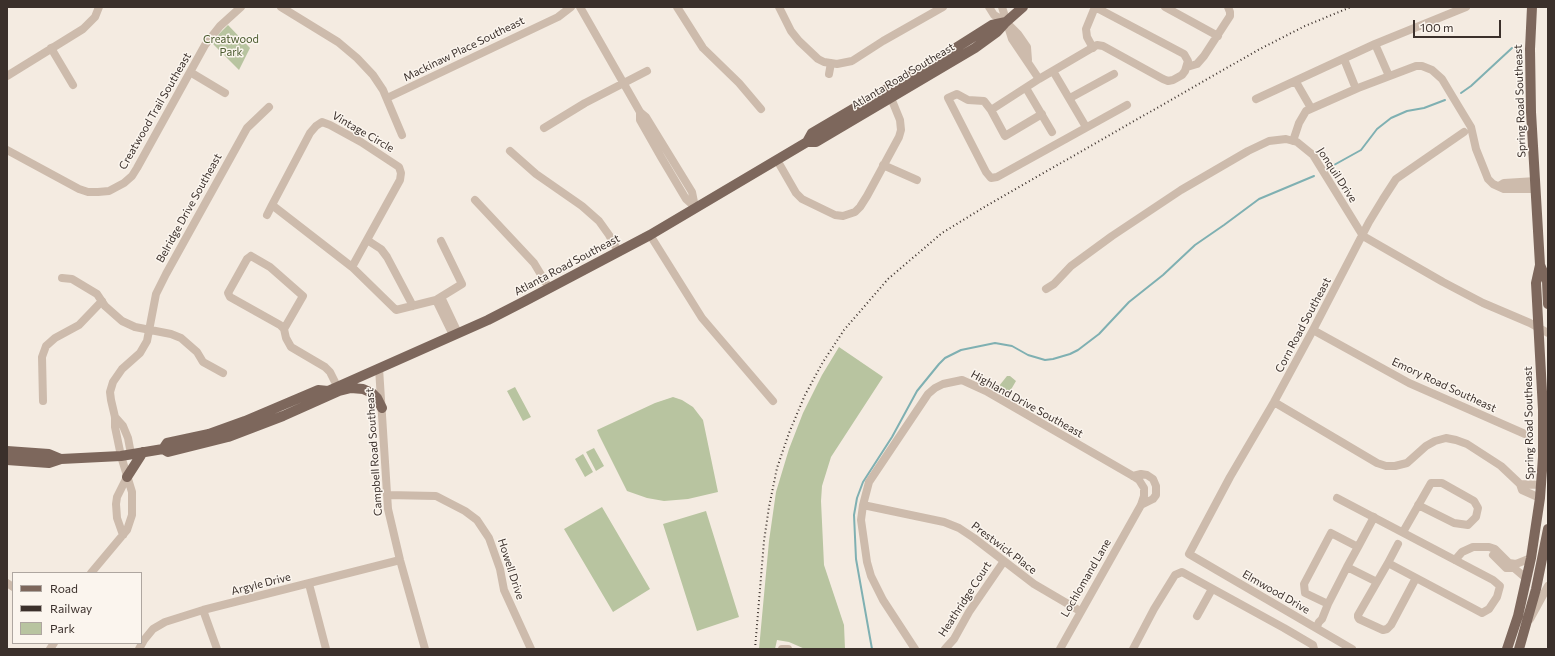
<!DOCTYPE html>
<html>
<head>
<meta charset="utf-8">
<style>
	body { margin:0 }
	#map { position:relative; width:1555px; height:656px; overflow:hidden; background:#f4ebe1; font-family:Commissioner,sans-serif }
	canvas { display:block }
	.frame { position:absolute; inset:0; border:8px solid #3b302b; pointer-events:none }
	.legend { position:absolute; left:12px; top:572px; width:130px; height:72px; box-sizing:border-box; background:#fbf5ee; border:1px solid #aea6a0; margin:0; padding:5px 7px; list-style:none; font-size:12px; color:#3b302b }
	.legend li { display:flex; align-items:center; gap:8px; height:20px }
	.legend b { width:20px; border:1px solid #aea6a0 }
	.scale { position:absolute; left:1413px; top:20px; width:88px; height:18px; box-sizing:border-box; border:2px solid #3b302b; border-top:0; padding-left:5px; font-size:12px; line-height:14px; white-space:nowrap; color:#3b302b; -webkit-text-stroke:3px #fbf5ee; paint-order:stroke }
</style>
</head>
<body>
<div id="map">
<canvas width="1555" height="656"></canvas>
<div class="frame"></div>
<ul class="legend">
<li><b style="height:5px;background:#7d675c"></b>Road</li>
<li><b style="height:5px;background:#3b302b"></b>Railway</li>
<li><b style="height:11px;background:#b8c4a0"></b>Park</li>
</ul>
<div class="scale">100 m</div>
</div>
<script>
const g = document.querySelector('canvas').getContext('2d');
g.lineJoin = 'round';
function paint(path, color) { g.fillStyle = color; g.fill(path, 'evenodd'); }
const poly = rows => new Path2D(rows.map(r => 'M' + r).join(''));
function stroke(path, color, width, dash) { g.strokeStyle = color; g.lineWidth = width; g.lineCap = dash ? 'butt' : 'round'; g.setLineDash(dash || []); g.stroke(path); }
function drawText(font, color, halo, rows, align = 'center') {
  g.font = font + ' Commissioner,sans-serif'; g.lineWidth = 3; g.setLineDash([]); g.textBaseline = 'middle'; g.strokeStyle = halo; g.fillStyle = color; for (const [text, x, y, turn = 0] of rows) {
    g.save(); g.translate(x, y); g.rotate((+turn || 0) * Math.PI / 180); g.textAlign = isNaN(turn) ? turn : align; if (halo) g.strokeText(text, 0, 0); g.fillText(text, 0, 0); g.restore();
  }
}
paint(poly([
	[228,25,250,48,239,70,211,42],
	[839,347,883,377,831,457,822,486,821,501,824,565,844,625,845,649,805,649,789,642,777,640,775,649,759,649,769,541,776,492,789,449,803,413,822,375],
	[1007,376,1010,376,1016,381,1009,393,1005,394,1002,392,999,386],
	[515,387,531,417,523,421,507,391],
	[673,397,682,400,693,407,703,420,718,492,688,499,664,501,647,498,627,491,599,435,597,430,655,403],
	[594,448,604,466,596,471,586,452],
	[583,454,593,472,585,477,575,459],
	[602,507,650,589,613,612,564,529],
	[706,511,739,617,697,631,663,524]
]), '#b8c4a0');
stroke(poly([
	[1461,93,1471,86,1512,48],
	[1334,165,1361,150,1377,129,1391,118,1407,111,1424,108,1445,100],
	[872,649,856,559,854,515,857,498,863,482,892,437,917,391,939,364,945,358,961,350,995,343,1012,346,1028,355,1045,360,1053,359,1070,354,1078,350,1099,334,1129,302,1163,275,1195,245,1224,225,1259,199,1314,176]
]), '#7fb0b2', 2);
stroke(poly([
	[281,7,338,42,357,58,373,75,383,90,402,135],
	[580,7,640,112,646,117,692,192,695,207],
	[677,7,703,48,739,83,761,109],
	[779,7,791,31,799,41,818,59,824,62,837,64,852,61,883,41,943,7],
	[989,7,994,15,1006,22,1018,34,1027,47,1028,60],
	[1002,7,1012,39,1039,79],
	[1165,7,1218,36],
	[1375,44,1389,76],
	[51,48,73,85],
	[1093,48,1087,37,1086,29,1095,7],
	[1344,59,1356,89],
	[1187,67,1197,64,1204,56,1230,16,1230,12,1228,7],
	[1053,71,1086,127],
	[190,72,225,93],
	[829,74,831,63],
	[7,76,83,29,95,17,99,7],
	[1296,82,1311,108],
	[1026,88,1052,132],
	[387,98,558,17,571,7],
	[1070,98,1114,74],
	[1256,99,1375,44,1466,7],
	[991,110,1039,79,1097,45,1103,46,1163,79,1168,81,1173,80,1182,75,1185,71,1188,61,1184,54,1095,7],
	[640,112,640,120,661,157,686,199,695,207],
	[1042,114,1005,136,991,110,984,101,968,100,957,94,948,98,986,172,991,178,997,177,1127,105],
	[544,128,585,103,647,71],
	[1293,141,1299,123,1306,111,1358,88,1416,66,1422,66,1432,70,1442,79,1451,94,1471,127,1476,149,1488,179,1493,184,1504,189,1536,189],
	[7,150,79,189,88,192,98,192,109,191,124,183,132,176,137,168,205,45,220,26,241,7],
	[510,151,536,174,582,206,599,221,609,235,618,251],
	[777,160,796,193,802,199,835,215,843,216,855,212,860,207,867,196,899,137,901,130,900,120,891,98],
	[883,165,917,180],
	[1499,186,1504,183,1536,181],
	[475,200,534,263,549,288],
	[272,205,310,133,316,126,322,122,330,125,361,142,399,167,401,173,400,180,352,267],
	[267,215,272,205,352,267,396,310,436,300,462,284,441,241],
	[650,235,702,318,773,401],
	[367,240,381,249,387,257,413,306],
	[251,256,270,267,303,296,284,329,280,325,230,297,228,293,247,259,251,256],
	[62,278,72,279,97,294,105,306,122,321,135,327,171,334,181,338,197,352,203,362,223,373],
	[1046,289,1054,284,1071,266,1112,236,1181,190,1248,151,1269,141,1286,139,1297,142,1313,155,1363,236,1443,282,1483,303,1530,323,1548,333],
	[441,297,458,333],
	[436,300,453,335],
	[284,329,286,338,291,347,325,367,330,372,337,386],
	[1313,330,1409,383,1525,434],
	[379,368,388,509,400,560,425,649],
	[43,401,42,357,46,346,55,338,79,325,102,301],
	[1274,402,1377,463,1386,466,1395,466,1407,463,1426,446,1435,441,1446,438,1456,440,1467,444,1501,466,1520,484,1522,490,1540,498],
	[115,417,123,426,128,438,131,454],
	[1133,476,1141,474,1147,475,1153,479,1156,486,1156,495,1153,499,1141,505],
	[1520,484,1541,485],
	[387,495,436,496,465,511,477,520,489,538,500,569,504,590,531,649],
	[1337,498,1493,580,1500,586,1497,597,1489,609,1482,613,1388,563,1398,544],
	[863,505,944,522,959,528,974,538,1034,584,1080,611],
	[1374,517,1358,547,1331,533,1304,584,1305,593,1328,604,1347,567,1377,582,1388,563],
	[1403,532,1431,483,1442,483,1474,501,1478,508,1476,517,1468,525,1454,523,1418,505],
	[123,535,117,518,116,504,117,497,127,477],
	[1493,555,1506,568,1514,568],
	[1455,560,1462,552,1473,547,1489,547,1495,549,1514,568,1527,579],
	[1509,563,1516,564,1531,558],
	[1347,567,1358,547],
	[91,573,127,530,132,515,132,492,121,456,115,427,115,417,111,400,110,392,113,382,122,369,140,353,147,341,156,294,166,274,247,128,269,107],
	[1377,582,1358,615,1358,617,1359,619,1383,630,1387,629,1391,625,1416,578],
	[7,583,13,587],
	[309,584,326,649],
	[203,610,217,649],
	[1197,616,1212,589],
	[1530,619,1548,586],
	[1316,628,1319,622,1322,619,1328,604],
	[50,649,54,643],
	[139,649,144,640,153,629,165,622,203,610,400,560],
	[782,649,788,649],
	[915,649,883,600,871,576,867,562,861,520,863,505,869,482,928,394,935,388,943,384,962,380,986,391,1133,476,1139,480,1144,488,1144,496,1141,505,1060,649],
	[945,649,954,639,969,612,1004,561],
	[1133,649,1154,609,1175,575,1182,572,1284,628,1313,645,1314,649],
	[1352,649,1189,554,1230,477,1274,402,1313,330,1369,222,1383,199,1396,179,1464,132]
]), '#cdbbac', 8);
stroke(poly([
	[807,142,812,133,943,56,992,25,1006,22],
	[1540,265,1547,281,1548,304],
	[320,399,328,391,488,320,525,301,650,235,807,142,816,142,975,48,997,32,1006,22,1023,7],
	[163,449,168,452,228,437,283,416,339,391,351,388,363,389,372,393,377,398,382,408],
	[7,451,49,454,61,459],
	[7,460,49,463,61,459,121,456,163,449,167,443,209,434,245,421,318,390,328,391],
	[127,477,143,452],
	[1507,649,1518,616,1531,558,1540,498,1543,457,1543,410,1536,283,1540,265,1531,112,1530,49,1532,7],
	[1519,649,1536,589,1548,529]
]), '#7d675c', 10);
stroke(poly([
	[755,649,764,541,769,507,777,468,789,433,805,395,823,362,844,330,888,279,942,233,986,206,1258,50,1305,26,1351,7]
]), '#3b302b', 2, [1, 3]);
drawText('11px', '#4a5a2e', '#fbf5ee', [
	["Creatwood",231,39],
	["Park",231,52]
]);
drawText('11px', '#3b302b', '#fbf5ee', [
	["Mackinaw Place Southeast",464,49,-26],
	["Atlanta Road Southeast",903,76,-31],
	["Spring Road Southeast",1520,101,-92],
	["Creatwood Trail Southeast",155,111,-60],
	["Vintage Circle",363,132,30],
	["Jonquil Drive",1337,175,57],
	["Belridge Drive Southeast",189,208,-61],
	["Atlanta Road Southeast",567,265,-28],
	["Corn Road Southeast",1303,325,-62],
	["Emory Road Southeast",1444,385,25],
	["Highland Drive Southeast",1027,404,29],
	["Spring Road Southeast",1529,423,-91],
	["Campbell Road Southeast",374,452,-94],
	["Prestwick Place",1004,548,37],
	["Howell Drive",511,569,72],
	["Lochlomand Lane",1086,578,-60],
	["Argyle Drive",261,584,-14],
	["Elmwood Drive",1276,592,30],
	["Heathridge Court",965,599,-57]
]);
</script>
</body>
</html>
